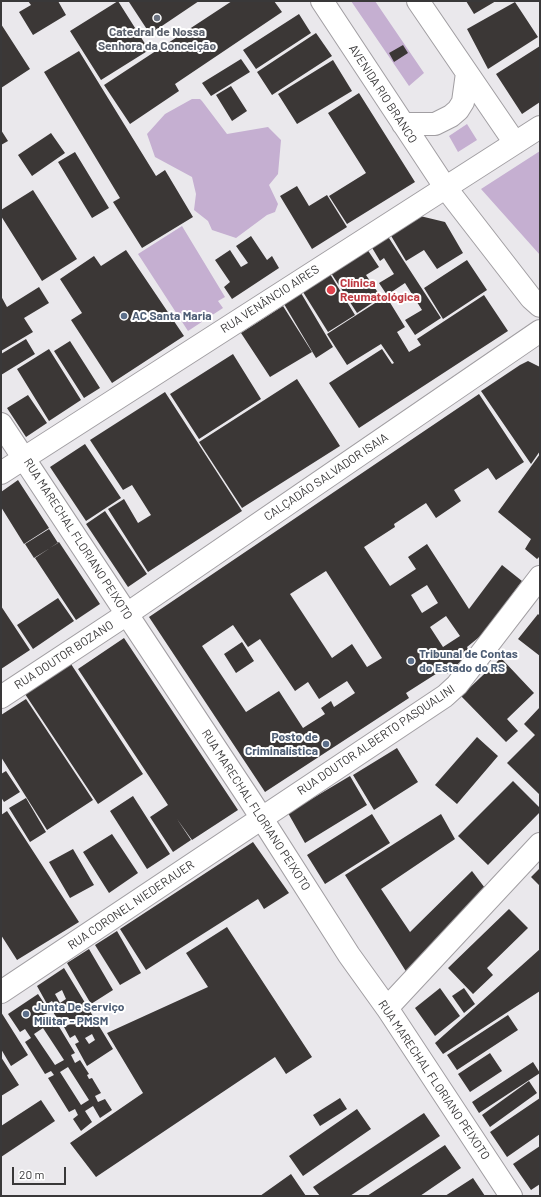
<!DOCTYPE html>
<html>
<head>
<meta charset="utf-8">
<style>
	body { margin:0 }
	#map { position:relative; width:541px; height:1197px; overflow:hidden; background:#eae8ec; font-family:Barlow,sans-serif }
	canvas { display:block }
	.frame { position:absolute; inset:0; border:2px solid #393839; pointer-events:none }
	.scale { position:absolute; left:12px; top:1167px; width:54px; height:18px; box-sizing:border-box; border:2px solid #393839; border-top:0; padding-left:5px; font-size:12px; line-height:14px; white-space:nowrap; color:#393839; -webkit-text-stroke:3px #fff; paint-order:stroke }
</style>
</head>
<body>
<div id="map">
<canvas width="541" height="1197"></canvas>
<div class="frame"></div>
<div class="scale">20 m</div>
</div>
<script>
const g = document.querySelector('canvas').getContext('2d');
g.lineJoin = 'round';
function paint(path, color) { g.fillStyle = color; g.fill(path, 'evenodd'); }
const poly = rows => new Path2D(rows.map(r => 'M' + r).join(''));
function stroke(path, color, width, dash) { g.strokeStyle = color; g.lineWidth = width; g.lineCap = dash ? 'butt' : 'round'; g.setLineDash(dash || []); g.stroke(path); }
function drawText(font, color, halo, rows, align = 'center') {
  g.font = font + ' Barlow,sans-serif'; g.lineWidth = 4; g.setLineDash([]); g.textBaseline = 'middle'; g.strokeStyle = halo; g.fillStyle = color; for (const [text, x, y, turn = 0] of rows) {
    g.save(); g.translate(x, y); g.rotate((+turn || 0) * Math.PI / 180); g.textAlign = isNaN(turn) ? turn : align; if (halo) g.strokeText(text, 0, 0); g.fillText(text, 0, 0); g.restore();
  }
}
paint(poly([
	[351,1,375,1,424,73,409,86],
	[192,99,200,99,202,101,227,134,268,127,281,140,278,174,269,185,278,204,275,212,267,215,236,238,212,230,208,221,194,210,196,194,192,177,155,157,147,134,165,114],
	[467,124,477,140,458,152,449,136],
	[540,151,540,255,481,189],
	[182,226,225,297,218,301,223,308,188,331,138,254]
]), '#c5afd1');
paint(poly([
	[28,1,58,1,66,15,33,35,19,12,31,5],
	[118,1,149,50,101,80,70,31],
	[131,1,199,1,150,34,129,2],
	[232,1,274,1,282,12,175,84,179,91,130,124,104,85],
	[466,1,496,1,474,14],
	[515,2,538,37,488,69,467,29],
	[299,14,311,33,256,69,243,50],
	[1,24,30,69,1,88],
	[316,33,332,56,272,95,257,72],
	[403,45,408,53,394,62,389,53],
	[540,46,540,102,522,114,496,74],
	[79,51,156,176,165,170,193,217,142,248,113,202,120,198,44,72],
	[241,59,250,72,211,96,202,83],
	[333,60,352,91,297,124,278,94],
	[231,86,247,111,232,121,216,95],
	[359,93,415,182,347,224,329,196,366,173,328,113],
	[1,130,8,141,1,145],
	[51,133,65,153,32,176,18,155],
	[75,152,109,208,92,218,58,162],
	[297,186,309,206,327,195,347,227,312,249,280,196],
	[33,190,77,259,42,281,1,216,1,210],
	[420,216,445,222,463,253,437,269,424,250,406,261,390,234],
	[387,235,441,318,415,335,405,320,422,310,405,283,387,295,379,283,394,274,384,258,380,261,371,246],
	[251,236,267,260,272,256,279,268,232,299,224,287,230,282,215,260,230,250,241,267,248,263,236,246],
	[367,249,379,267,366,275,381,297,357,313,331,273],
	[126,250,184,336,112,383,71,320,82,313,60,279,94,256,101,266],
	[467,260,487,290,443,319,424,288],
	[330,274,355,315,328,332,303,292],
	[39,287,49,303,24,318,33,332,1,351,1,296,7,307],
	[301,293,333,347,316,358,284,304],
	[484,295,508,331,359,428,329,383,382,349,392,364,394,363,381,344,347,365,327,334,386,296,405,327,397,332,409,352,421,345,417,339],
	[283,306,312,352,270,377,241,333],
	[26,339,35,354,1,375,1,354],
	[70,341,100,388,84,398,54,351],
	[49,349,81,400,49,421,17,369],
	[233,354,261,399,199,439,170,394],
	[528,361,540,367,540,451,531,464,481,391,520,365],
	[297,379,340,446,242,508,199,442],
	[165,392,242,511,148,572,108,509,124,499,138,523,151,515,132,485,123,490,90,440],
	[479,394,524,462,496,480,488,468,454,490,461,501,436,518,426,503,394,524,395,527,364,547,390,586,416,569,408,557,427,544,469,609,502,565,522,581,483,634,467,647,470,653,447,674,444,668,439,672,406,693,409,698,265,792,149,617],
	[326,571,382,658,367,667,352,644,332,658,290,594],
	[427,585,438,603,422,613,411,595],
	[446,616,460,636,443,647,430,627],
	[233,625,248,647,260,639,295,691,308,682,319,699,347,681,355,693,334,707,331,701,321,708,325,714,303,728,279,691,246,712,202,646],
	[28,395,47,423,26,437,7,408],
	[85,444,121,498,86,521,50,467],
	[540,454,540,556,537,559,525,549,531,539,498,512],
	[18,480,49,528,24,544,1,507,1,492],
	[105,511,147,574,128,587,86,524],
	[49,529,58,543,34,558,25,544],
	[59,542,100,604,76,620,35,558],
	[58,598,74,621,33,649,17,625],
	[1,606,30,650,1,669],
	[538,614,540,616,540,656,518,639],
	[124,638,238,810,192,840,177,819,191,840,173,852,150,817,168,805,78,669],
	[242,642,254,661,236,673,224,654],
	[501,658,534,693,507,719,518,731,506,742,461,696],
	[71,664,143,774,98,804,25,694],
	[26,699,93,800,47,830,1,757,1,715],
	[540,707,540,795,507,763,535,735,524,724],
	[477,737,498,756,457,804,435,785],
	[397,748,418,782,374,810,353,775],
	[6,771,20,792,4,802,1,797,1,774],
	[350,776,367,805,305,843,288,813],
	[513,781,540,808,540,812,488,865,458,836],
	[133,796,170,854,147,869,110,811],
	[26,798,46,832,30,842,9,808],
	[7,811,79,922,17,960,1,935,1,815],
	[372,814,390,843,325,884,307,855],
	[441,814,455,839,381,889,410,932,472,871,488,892,407,973,345,875],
	[112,834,138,873,109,893,83,852],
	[253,842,289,893,264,909,258,899,146,970,120,929],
	[73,849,94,885,70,898,49,862],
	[540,868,540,886,531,877],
	[509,909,528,928,487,968,493,975,473,994,448,968],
	[227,927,312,1057,286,1074,275,1057,96,1177,70,1143,143,1093,107,1033,208,987,186,953],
	[117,931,141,973,120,985,95,945],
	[89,949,113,990,91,1004,67,963],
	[540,949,540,991,443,1054,435,1043],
	[64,968,113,1049,87,1066,75,1044,79,1042,75,1035,70,1038,64,1027,70,1024,67,1019,60,1023,53,1012,57,1010,52,1001,47,1004,37,986],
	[62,990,66,999,60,1003,55,994],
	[92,1034,95,1040,89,1044,85,1038],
	[440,988,460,1016,435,1036,415,1008],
	[464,988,475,1004,464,1013,452,996],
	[38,994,50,1012,43,1015,48,1024,55,1020,75,1053,71,1055,75,1063,80,1060,89,1074,87,1075,89,1079,92,1078,101,1093,95,1096,98,1102,105,1099,112,1110,100,1118,93,1106,85,1111,92,1122,81,1131,73,1119,78,1115,75,1109,69,1112,48,1078,54,1075,51,1071,45,1074,25,1042,31,1038,25,1029,20,1032,8,1014],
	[43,1028,64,1060,55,1065,34,1034],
	[68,1067,89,1100,81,1105,60,1072],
	[1,1012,28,1055,11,1066,1,1049],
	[508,1015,518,1030,457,1070,447,1055],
	[490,1053,502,1071,470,1092,458,1074],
	[1,1057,19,1085,1,1096],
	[533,1062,540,1073,479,1113,472,1102],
	[529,1081,537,1093,490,1127,482,1115],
	[340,1098,347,1109,320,1126,313,1115],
	[540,1098,540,1134,507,1157,490,1132],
	[41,1100,55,1121,1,1157,1,1126],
	[357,1109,371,1129,303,1176,289,1156],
	[424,1113,440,1136,350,1196,320,1196,313,1187],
	[445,1145,461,1168,420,1196,367,1196],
	[540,1146,540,1184,531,1190,513,1164],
	[291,1174,306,1196,260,1196],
	[473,1178,485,1196,445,1196]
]), '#3b3736');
const minor = poly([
	[322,1,445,187,531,298,540,306],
	[418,1,515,143],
	[403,124,435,124,451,116,458,110,463,102,467,73],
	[1,424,250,800,349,955,387,1008,511,1196],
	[1,473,540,127],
	[1,697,127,614,540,331],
	[1,992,445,696,457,685,540,577],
	[387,1008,540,844]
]);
stroke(minor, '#a19ea2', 24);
stroke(minor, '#fff', 22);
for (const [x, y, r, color] of [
	[157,18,4,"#6b7280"],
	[331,290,5,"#e0444e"],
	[124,316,4,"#5c6f8a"],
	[411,661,4,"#5c6f8a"],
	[326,744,4,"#5c6f8a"],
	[26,1014,4,"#5c6f8a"]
]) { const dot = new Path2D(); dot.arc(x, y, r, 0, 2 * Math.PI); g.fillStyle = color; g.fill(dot); stroke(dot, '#fff', 1.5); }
drawText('bold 12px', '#5b616d', '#fff', [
	["Catedral de Nossa",157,32],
	["Senhora da Conceição",157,46]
]);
drawText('12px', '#393839', '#fff', [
	["AVENIDA RIO BRANCO",383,94,57],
	["RUA VENÂNCIO AIRES",270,299,-33],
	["CALÇADÃO SALVADOR ISAIA",326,477,-34],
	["RUA MARECHAL FLORIANO PEIXOTO",78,539,57],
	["RUA DOUTOR BOZANO",64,655,-33],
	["RUA DOUTOR ALBERTO PASQUALINI",376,740,-34],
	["RUA MARECHAL FLORIANO PEIXOTO",256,810,57],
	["RUA CORONEL NIEDERAUER",131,905,-34],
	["RUA MARECHAL FLORIANO PEIXOTO",434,1080,56]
]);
drawText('bold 12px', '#be3a42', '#fff', [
	["Clínica",340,283],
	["Reumatológica",340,297]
], 'left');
drawText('bold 12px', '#4e5e75', '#fff', [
	["AC Santa Maria",132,316],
	["Tribunal de Contas",419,654],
	["do Estado do RS",419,668],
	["Posto de",318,737,"right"],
	["Criminalística",318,751,"right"],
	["Junta De Serviço",34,1007],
	["Militar - PMSM",34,1021]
], 'left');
</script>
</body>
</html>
